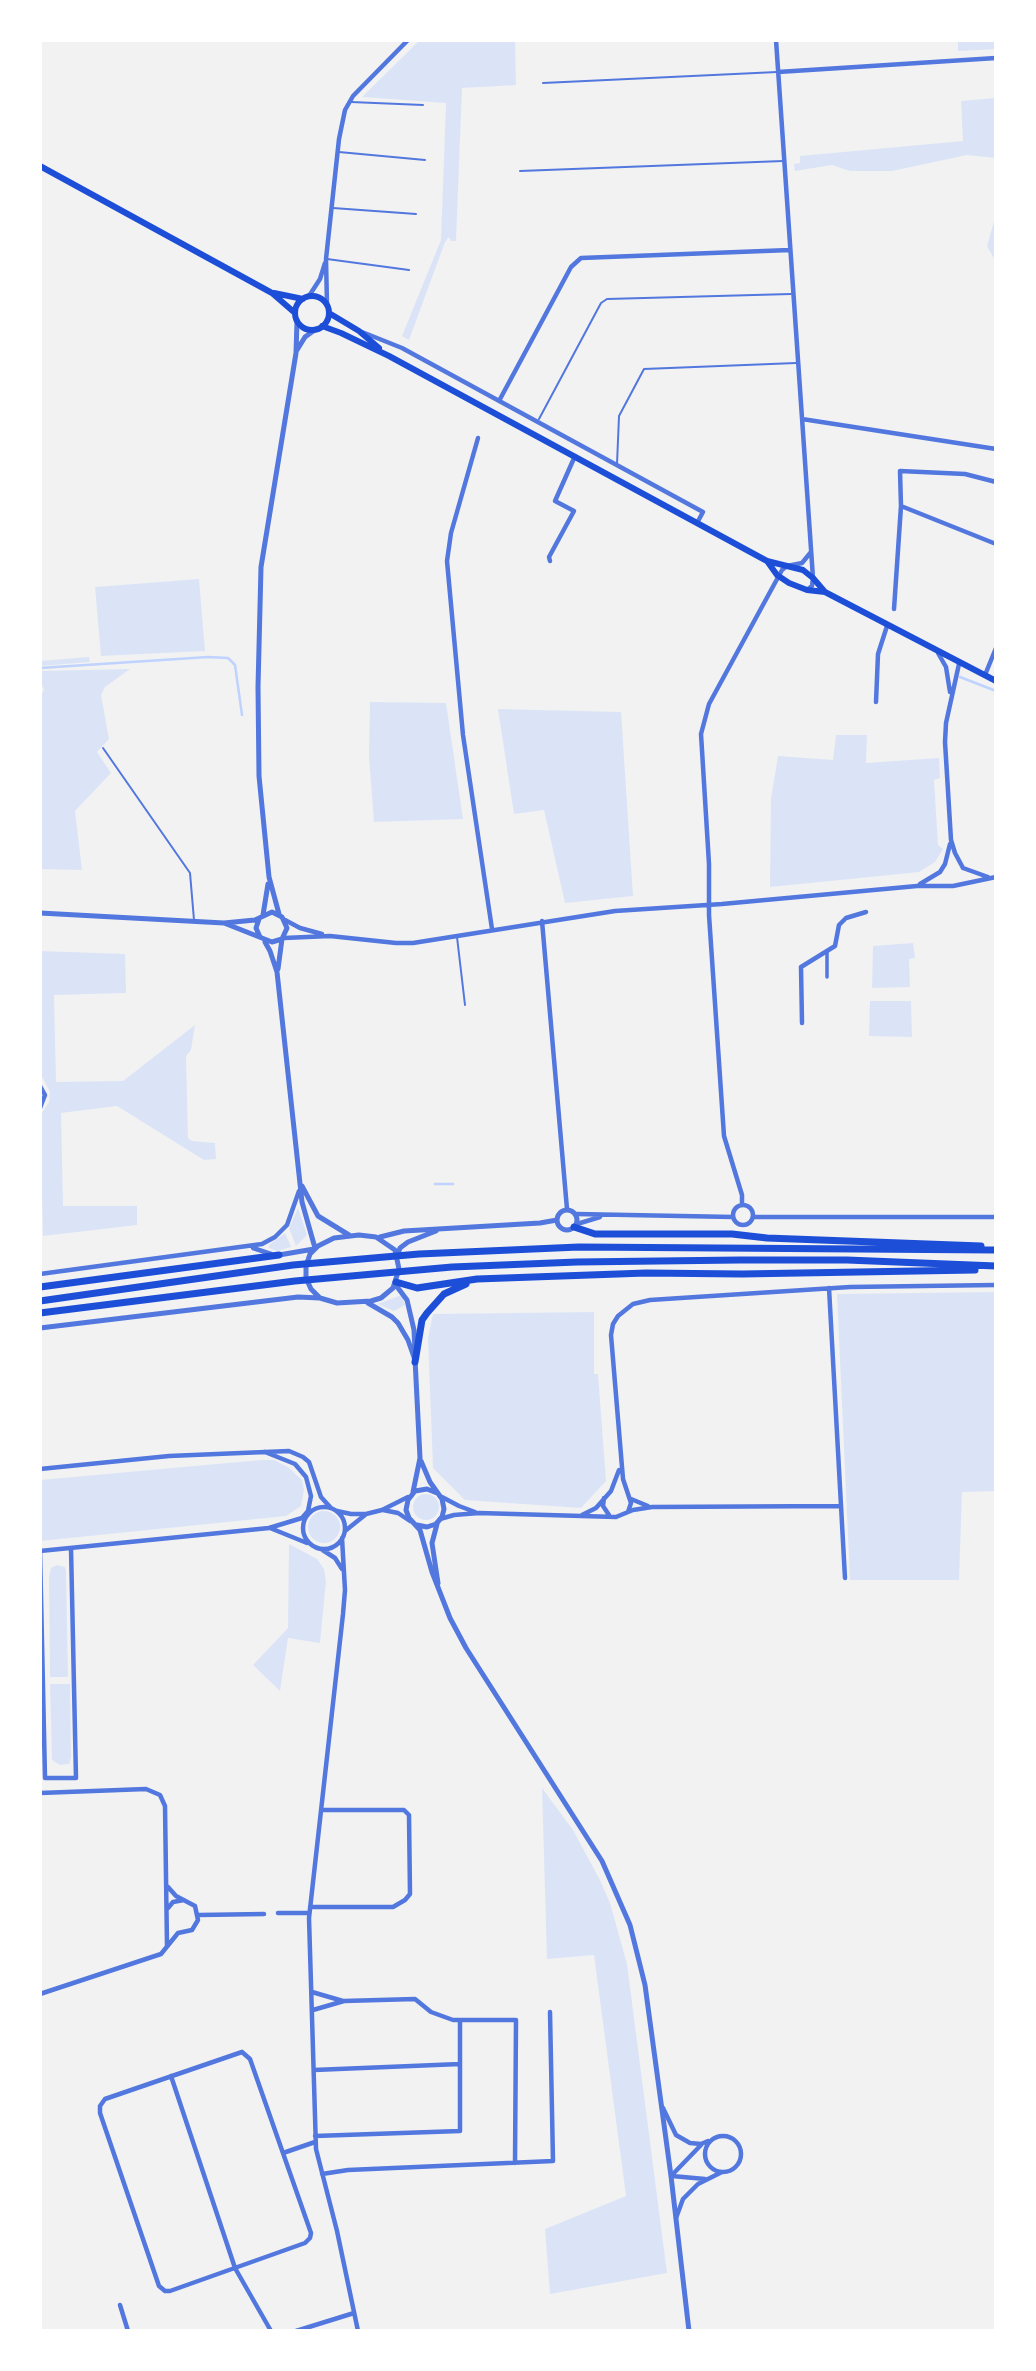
<!DOCTYPE html>
<html>
<head>
<meta charset="utf-8">
<style>
	body { margin:0 }
	#map { position:relative; width:1036px; height:2371px; overflow:hidden; background:#f2f2f2; font-family:Commissioner,sans-serif }
	canvas { display:block }
	.frame { position:absolute; inset:0; border:42px solid #fff; pointer-events:none }
</style>
</head>
<body>
<div id="map">
<canvas width="1036" height="2371"></canvas>
<div class="frame"></div>
</div>
<script>
const g = document.querySelector('canvas').getContext('2d');
g.lineJoin = 'round';
function paint(path, color) { g.fillStyle = color; g.fill(path, 'evenodd'); }
const poly = rows => new Path2D(rows.map(r => 'M' + r).join(''));
function stroke(path, color, width, dash) { g.strokeStyle = color; g.lineWidth = width; g.lineCap = dash ? 'butt' : 'round'; g.setLineDash(dash || []); g.stroke(path); }
paint(poly([
	[420,40,515,40,516,85,462,88,456,241,451,241,449,237,445,242,409,340,402,336,441,240,446,103,362,97],
	[958,40,996,40,996,49,958,51],
	[996,98,996,158,967,155,892,171,850,171,832,165,795,171,794,164,800,163,800,156,963,141,961,101],
	[996,214,996,262,987,246],
	[199,579,205,651,101,656,95,587],
	[89,657,90,662,40,666,40,661],
	[130,669,105,687,101,695,109,739,97,752,111,773,75,811,82,870,40,869,40,697,44,690,40,680,40,671],
	[370,702,446,703,463,819,374,822,369,757],
	[498,709,621,712,633,896,565,903,544,810,514,814],
	[836,735,867,735,866,763,939,758,940,778,934,780,938,845,943,849,935,862,919,872,770,887,771,798,778,756,833,760],
	[913,943,915,958,909,959,910,987,872,988,873,946],
	[40,951,125,954,126,993,54,995,56,1082,123,1081,195,1025,191,1050,186,1056,188,1138,192,1141,215,1143,216,1159,204,1160,117,1106,61,1113,63,1206,137,1206,137,1225,43,1236,40,1116,49,1102,50,1092,40,1073],
	[870,1001,911,1001,912,1037,869,1036],
	[298,1208,307,1235,296,1246,289,1228],
	[285,1233,291,1247,277,1251,269,1248,269,1245],
	[996,1292,996,1491,962,1492,959,1580,850,1580,837,1294],
	[402,1295,405,1305,394,1311,377,1304],
	[594,1312,594,1374,598,1374,606,1481,581,1508,465,1500,433,1468,428,1338,433,1314],
	[261,1460,274,1460,288,1467,302,1480,304,1490,301,1506,286,1516,40,1541,40,1480],
	'413 1507a13 13 0 1 1 26 0a13 13 0 1 1-26 0Z',
	'308 1527a16 16 0 1 1 32 0a16 16 0 1 1-32 0Z',
	[289,1544,317,1559,324,1569,326,1581,320,1643,288,1638,280,1691,253,1665,288,1628],
	[57,1565,65,1567,66,1572,68,1677,50,1677,49,1577,51,1568],
	[50,1684,70,1684,71,1757,69,1764,60,1765,52,1760],
	[542,1788,573,1830,600,1880,610,1903,627,1964,667,2273,550,2294,545,2229,626,2196,594,1955,547,1959]
]), '#dbe4f7');
stroke(poly([
	[40,668,208,657,228,658,235,665,242,715],
	[960,677,996,691],
	[435,1184,453,1184]
]), '#bfd3fe', 2.5);
stroke(poly([
	[543,83,777,72],
	[351,102,423,105],
	[339,152,425,160],
	[520,171,783,161],
	[333,208,416,214],
	[327,259,409,270],
	[539,419,601,303,607,299,791,294],
	[617,464,619,416,644,369,796,363],
	[103,748,190,873,194,920],
	[457,937,465,1005]
]), '#5277de', 2);
stroke(poly([
	[827,952,827,977]
]), '#5277de', 3.5);
stroke(poly([
	[776,40,813,578,812,586,808,589],
	[778,72,996,58],
	[309,296,320,279,325,263],
	[327,305,326,259,339,139,345,110,353,96,408,40],
	[362,332,402,348,703,512,697,523],
	[499,401,571,267,581,258,790,250],
	[802,419,996,449],
	[478,438,451,533,447,561,463,735,492,929],
	[901,506,996,544],
	[550,561,549,557,574,511,555,501,575,456],
	[894,609,901,506,900,471,965,474,996,482],
	[938,653,946,667,950,692],
	[959,664,946,723,945,742,951,840,955,853,963,868],
	[985,675,996,648],
	[876,702,878,654,887,626],
	[963,868,988,877],
	[920,884,940,872,945,864,950,844],
	[285,920,300,928,322,934],
	[542,921,567,1209],
	[284,938,330,936,396,943,413,943,615,911,722,904,917,886,953,886,996,877],
	[802,1023,801,967,835,946,839,925,846,918,866,912],
	[40,1086,45,1095,40,1108],
	[742,1204,742,1195,724,1136,709,915,709,864,701,734,709,704,782,570,787,566,802,563,811,552],
	'733 1215a10 10 0 1 1 20 0a10 10 0 1 1-20 0Z',
	[576,1214,733,1217],
	[753,1217,996,1217],
	[577,1224,600,1217],
	[253,1248,271,1254],
	[40,1274,262,1244,275,1237,287,1225,299,1191],
	[829,1288,845,1578],
	[40,1469,169,1456,289,1451,303,1457,309,1462,321,1497,331,1508],
	[442,1497,459,1506,475,1512],
	[604,1498,603,1506,609,1515],
	[631,1499,648,1506],
	'303 1528a21 21 0 1 1 42 0a21 21 0 1 1-42 0Z',
	[383,1510,398,1513,410,1521],
	[337,1511,351,1514,366,1514,382,1510,408,1497],
	[628,1512,631,1503,623,1479,611,1335,613,1324,618,1316,633,1304,650,1300,850,1287,996,1285],
	[582,1515,596,1508,611,1491,619,1470],
	[440,1519,454,1515,479,1513,616,1517,633,1510,652,1507,841,1506],
	[270,1528,307,1543],
	[345,1531,365,1515],
	[342,1538,345,1590,343,1614,309,1918,316,2149,337,2231,358,2331],
	[321,1549,335,1558,342,1569],
	[40,1551,45,1778,76,1778,71,1548],
	[40,1551,269,1528,302,1518,308,1511,311,1496,306,1477,295,1464,265,1452],
	[40,1793,146,1789,160,1795,165,1806,167,1946],
	[310,1907,393,1907,405,1900,410,1894,409,1815,404,1810,321,1810],
	[168,1908,173,1902,184,1900],
	[278,1913,309,1913],
	[199,1915,264,1914],
	[312,1992,343,2001],
	[40,1994,161,1954,178,1933,192,1930,198,1920,195,1906,176,1896,168,1887],
	[313,2010,344,2001,415,1999,431,2012,453,2020,516,2020,515,2163],
	[242,2052,250,2059,311,2233,310,2238,305,2243,170,2291,165,2291,159,2286,100,2113,100,2106,105,2099,242,2052],
	[314,2070,460,2064],
	[171,2076,235,2268,271,2331],
	[663,2108,676,2135,690,2143,701,2144,708,2141],
	[315,2136,460,2131,460,2020],
	'705 2154a18 18 0 1 1 36 0a18 18 0 1 1-36 0Z',
	[283,2153,315,2142],
	[322,2174,348,2170,553,2161,550,2012],
	[671,2176,701,2145],
	[672,2176,705,2179],
	[676,2218,683,2199,698,2184,722,2172],
	[120,2305,128,2331],
	[296,2331,354,2313]
]), '#5277de', 4.5);
stroke(poly([
	[297,350,305,337,316,329],
	[40,913,224,923,255,920,272,912,282,917,287,928,282,939,272,942,224,923],
	[279,914,269,877,259,776,258,687,261,567,296,353,297,321],
	[263,915,268,884],
	[259,919,256,928,260,937],
	[265,942,270,951,277,972,302,1202,315,1248],
	[278,969,282,939],
	[302,1186,318,1216,349,1235],
	'557 1220a10 10 0 1 1 20 0a10 10 0 1 1-20 0Z',
	[359,1235,376,1237,395,1250,399,1269,393,1288,381,1298,371,1301,337,1303,320,1298,311,1289,306,1278,306,1266,310,1254,318,1246,334,1238,359,1235],
	[380,1237,404,1231,540,1223,557,1220],
	[398,1254,400,1248,408,1242,436,1231],
	[279,1255,314,1249],
	[395,1284,407,1300,414,1330,415,1349],
	[368,1303,392,1317,398,1323,408,1340,415,1360],
	[40,1328,298,1297,320,1298],
	[413,1492,420,1458,415,1359],
	[437,1493,427,1489,415,1491,408,1500,406,1510,409,1518,420,1530,432,1572,450,1618,466,1648,602,1861,630,1925,645,1985,671,2176,689,2331],
	[437,1524,432,1543,438,1583],
	[417,1525,427,1527,436,1524,442,1517,444,1509,442,1499,430,1482,421,1461]
]), '#5277de', 5);
stroke(poly([
	[40,166,272,293,295,313],
	[274,293,303,299],
	'295 313a17 17 0 1 1 34 0a17 17 0 1 1-34 0Z',
	[329,313,359,331,379,348],
	[322,326,341,333,389,356,767,561,803,570,813,578,825,592],
	[767,561,777,575,789,583,807,590,825,592,996,681]
]), '#1d4ed8', 6);
stroke(poly([
	[574,1227,595,1234,732,1234,767,1238,981,1246],
	[396,1282,417,1288,477,1279,646,1273,742,1274,975,1270],
	[40,1287,279,1255],
	[40,1301,293,1265,419,1254,579,1247,996,1250],
	[40,1313,295,1281,452,1267,577,1262,740,1260,847,1260,996,1266],
	[415,1362,422,1320,427,1313,444,1294,466,1284]
]), '#1d4ed8', 7);
</script>
</body>
</html>
